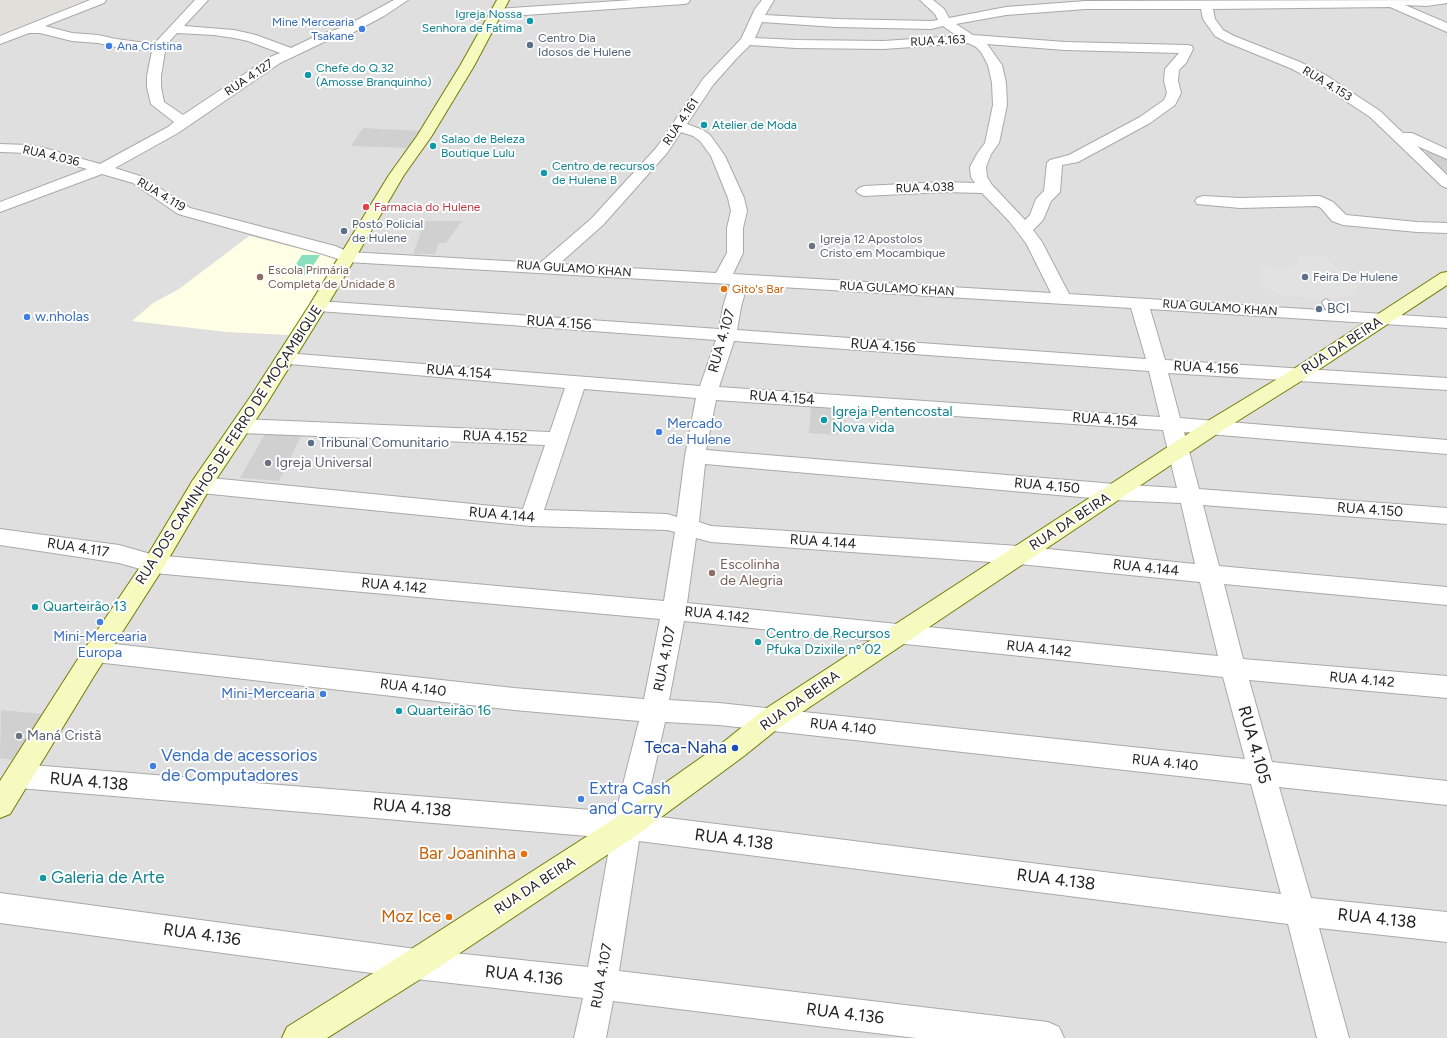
<!DOCTYPE html>
<html>
<head>
<meta charset="utf-8">
<style>
	body { margin:0 }
	canvas { display:block; background:#f2efe9 }
</style>
</head>
<body>
<canvas width="1447" height="1038"></canvas>
<script>
const g = document.querySelector('canvas').getContext('2d');
g.lineJoin = 'round';
function paint(path, color) { g.fillStyle = color; g.fill(path, 'evenodd'); }
const poly = rows => new Path2D(rows.map(r => 'M' + r).join(''));
function stroke(path, color, width, dash) { g.strokeStyle = color; g.lineWidth = width; g.lineCap = dash ? 'butt' : 'round'; g.setLineDash(dash || []); g.stroke(path); }
function drawText(font, color, halo, rows, align = 'center') {
  g.font = font + ' Figtree,sans-serif'; g.lineWidth = 4; g.setLineDash([]); g.textBaseline = 'middle'; g.strokeStyle = halo; g.fillStyle = color; for (const [text, x, y, turn = 0] of rows) {
    g.save(); g.translate(x, y); g.rotate((+turn || 0) * Math.PI / 180); g.textAlign = isNaN(turn) ? turn : align; if (halo) g.strokeText(text, 0, 0); g.fillText(text, 0, 0); g.restore();
  }
}
paint(poly([
	[85,0,1447,0,1447,1038,0,1038,0,34]
]), '#e0dfdf');
paint(poly([
	[249,236,337,258,290,335,227,332,132,321,153,303,179,289]
]), '#ffffe5');
paint(poly([
	[363,128,423,131,411,148,351,146],
	[1431,151,1447,158,1447,172,1417,155],
	[425,221,462,221,446,243,439,243,435,254,413,254],
	[811,405,839,406,845,421,838,435,809,433],
	[266,432,303,432,279,481,240,478],
	[1,710,52,715,20,761,0,758]
]), '#d0d0d0');
paint(poly([
	[0,0,85,0,0,34]
]), '#e1dfda');
paint(poly([
	[302,255,320,255,307,275,289,275]
]), '#88e0be');
paint(poly([
	[1298,256,1324,256,1342,272,1359,282,1355,295,1324,300,1280,294,1261,286,1260,267,1287,269,1286,267,1296,267]
]), '#e2e2e2');
const lane = poly([
	[1326,299,1330,302,1337,315,1336,317,1330,317,1329,315,1322,302,1326,299]
]);
const street = poly([
	[90,0,106,0,104,3,45,26,72,33,98,35,116,39,154,44,195,0,208,0,184,26,234,30,256,35,291,48,316,36,344,27,394,0,408,0,384,16,352,33,324,42,280,63,178,133,115,168,143,177,190,208,335,246,349,252,540,263,591,219,657,147,703,79,741,39,755,9,762,0,774,0,765,15,836,19,931,21,938,20,935,14,920,0,933,0,944,9,949,18,1006,7,1086,1,1447,0,1447,3,1427,6,1405,5,1447,23,1447,32,1390,7,1213,9,1215,19,1223,30,1234,36,1300,62,1327,76,1380,111,1403,133,1412,133,1447,149,1447,159,1417,146,1447,175,1447,188,1442,186,1370,117,1317,82,1290,68,1226,42,1215,36,1203,19,1201,9,1086,9,1006,15,956,24,973,35,1065,42,1187,45,1192,46,1193,49,1186,63,1179,70,1178,81,1181,93,1175,105,1150,123,1078,162,1062,165,1060,192,1051,201,1043,220,1033,230,1042,242,1069,294,1447,318,1447,328,1150,309,1165,360,1447,378,1447,390,1168,373,1180,418,1447,440,1447,454,1184,432,1199,489,1447,508,1447,524,1203,505,1219,566,1447,587,1447,605,1224,584,1243,659,1447,676,1447,698,1249,680,1272,762,1447,781,1447,805,1279,787,1311,898,1447,912,1447,942,1319,928,1349,1038,1317,1038,1288,924,639,841,619,971,1048,1022,1059,1027,1064,1038,916,1038,613,1001,606,1038,574,1038,583,998,416,979,0,923,0,893,416,949,588,967,611,838,19,788,9,785,5,776,9,767,19,764,616,812,639,721,514,710,96,662,87,659,84,652,87,645,96,642,514,688,644,699,660,619,154,573,119,563,0,545,0,529,119,545,154,555,664,601,675,532,667,530,531,526,201,493,193,490,190,485,193,480,201,477,523,509,545,445,241,433,234,431,231,426,234,421,241,419,550,432,565,388,278,363,276,359,278,355,285,353,700,386,716,340,318,311,312,310,309,306,312,302,318,301,719,329,723,307,730,284,347,262,323,254,178,214,133,183,102,174,0,212,0,202,87,169,42,156,28,153,0,152,0,144,28,145,44,148,100,164,168,127,174,122,151,104,147,87,147,76,152,51,116,47,98,43,72,41,40,33,29,33,0,44,0,36,90,0],
	[762,22,836,27,931,29,943,26,957,36,884,41,796,40,755,38,762,22],
	[177,33,214,35,234,38,248,41,280,53,270,57,183,115,164,102,161,87,161,76,166,45,177,33],
	[968,43,976,47,981,52,988,65,992,83,993,105,985,143,977,154,970,167,971,177,975,183,944,182,864,186,859,188,856,191,859,194,864,196,944,192,982,193,1009,221,1026,243,1051,293,733,274,743,253,743,228,747,211,744,198,725,156,710,135,703,130,687,124,713,85,736,59,750,45,796,48,884,49,968,43],
	[987,44,1065,50,1179,53,1165,69,1164,81,1167,93,1164,100,1140,117,1069,155,1050,160,1047,163,1044,191,1036,199,1030,215,1025,220,992,185,987,177,986,167,991,154,999,143,1007,105,1006,83,1002,65,987,44],
	[681,132,693,136,700,141,711,156,728,198,731,211,727,228,727,253,716,273,559,264,603,225,667,153,681,132],
	[747,285,1131,308,1146,359,737,330,741,307,747,285],
	[734,341,1149,371,1160,417,719,387,734,341],
	[584,389,696,398,685,456,677,517,667,514,544,510,584,389],
	[716,400,1163,430,1177,488,1115,484,706,450,716,400],
	[705,464,1115,500,1181,503,1195,564,1019,546,711,526,699,522,705,464],
	[696,538,711,542,1019,564,1200,582,1218,656,687,603,696,538],
	[684,621,1223,677,1245,759,719,703,669,700,684,621],
	[665,722,719,725,1251,784,1281,894,644,815,665,722],
	[633,0,690,0,688,3,684,4,496,17,492,16,490,13,492,10,496,9,633,0],
	[1203,196,1240,198,1320,196,1333,202,1346,215,1417,222,1447,223,1447,233,1417,232,1343,225,1332,221,1321,208,1317,206,1240,208,1197,204,1195,201,1197,198,1203,196]
]);
const secondary = poly([
	[497,0,509,0,474,66,431,137,404,175,327,306,267,403,209,490,162,570,94,676,10,814,0,818,0,781,76,662,146,558,193,480,253,393,309,306,389,175,417,136,460,66,497,0],
	[1447,272,1447,285,1306,378,1220,432,780,727,744,756,637,835,427,975,327,1038,282,1038,287,1027,405,953,617,817,726,740,762,711,1206,422,1292,370,1441,273,1447,272]
]);
stroke(lane, '#a9a9a9', 2);
stroke(street, '#a9a9a9', 2);
stroke(secondary, '#707d05', 2);
paint(lane, '#fff');
paint(street, '#fff');
paint(secondary, '#f7fabf');
for (const [x, y, r, color] of [
	[530,21,4,"#0f9aa8"],
	[362,29,4,"#3f7fe0"],
	[530,45,4,"#5c6f8a"],
	[109,46,4,"#3f7fe0"],
	[308,75,4,"#0f9aa8"],
	[704,125,4,"#0f9aa8"],
	[433,146,4,"#0f9aa8"],
	[544,173,4,"#0f9aa8"],
	[366,207,4,"#e0444e"],
	[344,231,4,"#5c6f8a"],
	[812,246,4,"#6b7280"],
	[260,277,4,"#8d6e63"],
	[1305,277,4,"#5c6f8a"],
	[724,289,4,"#e8710a"],
	[1319,309,4,"#5c6f8a"],
	[27,317,4,"#3f7fe0"],
	[824,420,4,"#0f9aa8"],
	[659,432,4,"#3f7fe0"],
	[311,443,4,"#5c6f8a"],
	[268,463,4,"#6b7280"],
	[712,573,4,"#8d6e63"],
	[35,607,4,"#0f9aa8"],
	[100,622,4,"#3f7fe0"],
	[758,642,4,"#0f9aa8"],
	[323,694,4,"#3f7fe0"],
	[399,711,4,"#0f9aa8"],
	[19,736,4,"#6b7280"],
	[735,748,4,"#1a4fb4"],
	[153,766,4,"#3f7fe0"],
	[581,799,4,"#3f7fe0"],
	[524,854,4,"#e8710a"],
	[43,878,4,"#0f9aa8"],
	[449,917,4,"#e8710a"]
]) { const dot = new Path2D(); dot.arc(x, y, r, 0, 2 * Math.PI); g.fillStyle = color; g.fill(dot); stroke(dot, '#fff', 1.5); }
drawText('12px', '#0d838f', '#fff', [
	["Igreja Nossa",522,14,"right"],
	["Senhora de Fatima",522,28,"right"],
	["Chefe do Q.32",316,68],
	["(Amosse Branquinho)",316,82],
	["Atelier de Moda",712,125],
	["Salao de Beleza",441,139],
	["Boutique Lulu",441,153],
	["Centro de recursos",552,166],
	["de Hulene B",552,180]
], 'left');
drawText('12px', '#366cbe', '#fff', [
	["Mine Mercearia",354,22],
	["Tsakane",354,36],
	["Ana Cristina",117,46,"left"]
], 'right');
drawText('12px', '#4e5e75', '#fff', [
	["Centro Dia",538,38],
	["Idosos de Hulene",538,52],
	["Posto Policial",352,224],
	["de Hulene",352,238],
	["Feira De Hulene",1313,277]
], 'left');
drawText('12px', '#222', '#fff', [
	["RUA 4.163",938,41,-3],
	["RUA 4.127",249,78,-34],
	["RUA 4.153",1327,84,31],
	["RUA 4.161",681,122,-56],
	["RUA 4.036",51,156,13],
	["RUA 4.038",925,188,-2],
	["RUA 4.119",161,195,31],
	["RUA GULAMO KHAN",574,269,4],
	["RUA GULAMO KHAN",897,289,3],
	["RUA GULAMO KHAN",1220,308,4]
]);
drawText('12px', '#be3a42', '#fff', [
	["Farmacia do Hulene",374,207]
], 'left');
drawText('12px', '#5b616d', '#fff', [
	["Igreja 12 Apostolos",820,239],
	["Cristo em Mocambique",820,253]
], 'left');
drawText('12px', '#785e54', '#fff', [
	["Escola Primária",268,270],
	["Completa de Unidade 8",268,284]
], 'left');
drawText('12px', '#c56008', '#fff', [
	["Gito's Bar",732,289]
], 'left');
drawText('14px', '#4e5e75', '#fff', [
	["BCI",1327,309],
	["Tribunal Comunitario",319,443]
], 'left');
drawText('14px', '#366cbe', '#fff', [
	["w.nholas",35,317],
	["Mercado",667,424],
	["de Hulene",667,440],
	["Mini-Mercearia",100,637,"center"],
	["Europa",100,653,"center"],
	["Mini-Mercearia",315,694,"right"]
], 'left');
drawText('14px', '#222', '#fff', [
	["RUA 4.156",559,323,4],
	["RUA 4.107",722,341,-74],
	["RUA 4.156",883,346,4],
	["RUA DA BEIRA",1342,346,-33],
	["RUA 4.156",1206,368,3],
	["RUA 4.154",459,372,4],
	["RUA 4.154",782,398,4],
	["RUA 4.154",1105,420,4],
	["RUA 4.152",495,437,2],
	["RUA DOS CAMINHOS DE FERRO DE MOÇAMBIQUE",229,445,-57],
	["RUA 4.150",1047,486,5],
	["RUA 4.150",1370,510,4],
	["RUA 4.144",502,515,5],
	["RUA DA BEIRA",1070,522,-33],
	["RUA 4.144",823,542,4],
	["RUA 4.117",78,548,9],
	["RUA 4.144",1146,568,6],
	["RUA 4.142",394,586,5],
	["RUA 4.142",717,615,6],
	["RUA 4.142",1039,649,6],
	["RUA 4.107",665,659,-79],
	["RUA 4.142",1362,680,5],
	["RUA 4.140",413,688,7],
	["RUA DA BEIRA",800,701,-35],
	["RUA 4.140",843,727,6],
	["RUA 4.140",1165,763,6],
	["RUA DA BEIRA",535,886,-33],
	["RUA 4.107",602,976,-80]
]);
drawText('14px', '#0d838f', '#fff', [
	["Igreja Pentencostal",832,412],
	["Nova vida",832,428],
	["Quarteirão 13",43,607],
	["Centro de Recursos",766,634],
	["Pfuka Dzixile nº 02",766,650],
	["Quarteirão 16",407,711]
], 'left');
drawText('14px', '#5b616d', '#fff', [
	["Igreja Universal",276,463],
	["Maná Cristã",27,736]
], 'left');
drawText('14px', '#785e54', '#fff', [
	["Escolinha",720,565],
	["de Alegria",720,581]
], 'left');
drawText('17px', '#222', '#fff', [
	["RUA 4.105",1254,745,74],
	["RUA 4.138",89,782,5],
	["RUA 4.138",412,808,5],
	["RUA 4.138",734,840,7],
	["RUA 4.138",1056,880,7],
	["RUA 4.138",1377,919,6],
	["RUA 4.136",202,935,8],
	["RUA 4.136",524,976,6],
	["RUA 4.136",845,1014,7]
]);
drawText('17px', '#164399', '#fff', [
	["Teca-Naha",727,748]
], 'right');
drawText('17px', '#366cbe', '#fff', [
	["Venda de acessorios",161,756],
	["de Computadores",161,776],
	["Extra Cash",589,789],
	["and Carry",589,809]
], 'left');
drawText('17px', '#c56008', '#fff', [
	["Bar Joaninha",516,854],
	["Moz Ice",441,917]
], 'right');
drawText('17px', '#0d838f', '#fff', [
	["Galeria de Arte",51,878]
], 'left');
</script>
</body>
</html>
